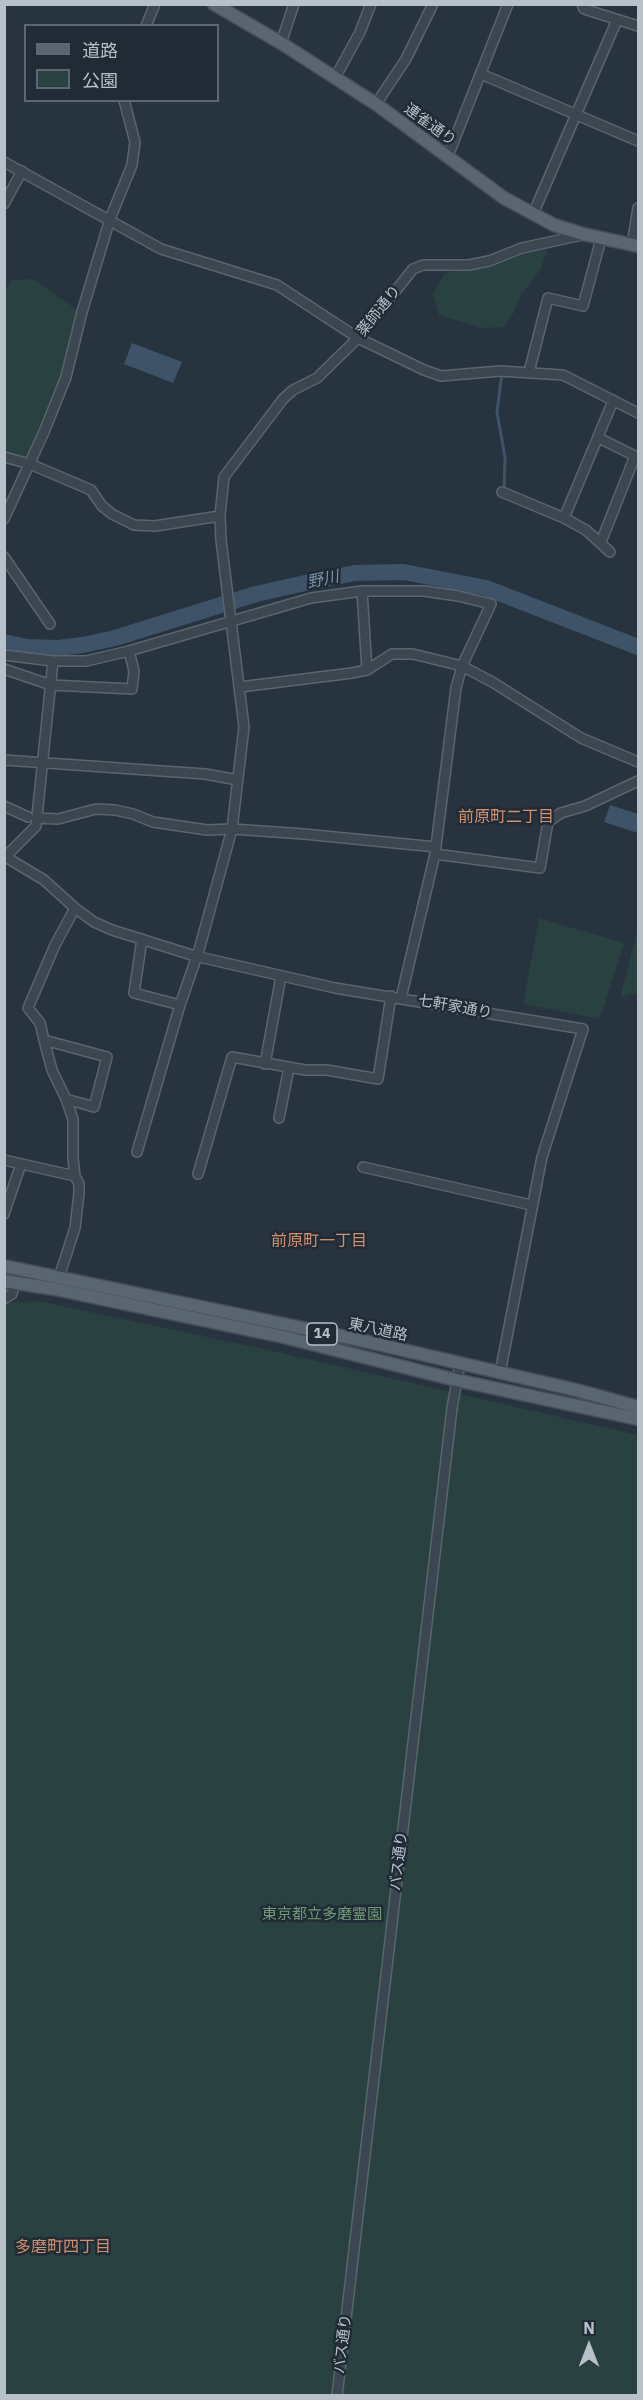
<!DOCTYPE html>
<html>
<head>
<meta charset="utf-8">
<style>
	body { margin:0 }
	#map { position:relative; width:643px; height:2400px; overflow:hidden; background:#273440; font-family:"IBM Plex Sans","Noto Sans JP",sans-serif }
	canvas { display:block }
	.frame { position:absolute; inset:0; border:6px solid #b8c1ca; pointer-events:none }
	.legend { position:absolute; left:24px; top:24px; width:195px; height:78px; box-sizing:border-box; background:#202b36; border:2px solid #5d6771; margin:0; padding:8px 10px; list-style:none; font-size:18px; color:#b8c1ca }
	.legend li { display:flex; align-items:center; gap:12px; height:30px }
	.legend b { width:30px; border:2px solid #5d6771 }
	.north { position:absolute; left:559px; top:2316px; width:60px; height:60px; -webkit-text-stroke:4px #202b36; paint-order:stroke; rotate:0deg; font-size:16px; font-weight:700; line-height:24px; text-align:center; color:#b8c1ca }
	.north::after { content:''; display:block; margin:auto; width:21px; height:27px; background:#b8c1ca; clip-path:polygon(50% 0,100% 100%,50% 72%,0 100%) }
</style>
</head>
<body>
<div id="map">
<canvas width="643" height="2400"></canvas>
<div class="frame"></div>
<ul class="legend">
<li><b style="height:8px;background:#596570"></b>道路</li>
<li><b style="height:16px;background:#294141"></b>公園</li>
</ul>
<div class="north">N</div>
</div>
<script>
const g = document.querySelector('canvas').getContext('2d');
g.lineJoin = 'round';
function paint(path, color) { g.fillStyle = color; g.fill(path, 'evenodd'); }
const poly = rows => new Path2D(rows.map(r => 'M' + r).join(''));
function stroke(path, color, width, dash) { g.strokeStyle = color; g.lineWidth = width; g.lineCap = dash ? 'butt' : 'round'; g.setLineDash(dash || []); g.stroke(path); }
function drawText(font, color, halo, rows, align = 'center') {
  g.font = font + ' "IBM Plex Sans","Noto Sans JP",sans-serif'; g.lineWidth = 5; g.setLineDash([]); g.textBaseline = 'middle'; g.strokeStyle = halo; g.fillStyle = color; for (const [text, x, y, turn = 0] of rows) {
    g.save(); g.translate(x, y); g.rotate((+turn || 0) * Math.PI / 180); g.textAlign = isNaN(turn) ? turn : align; if (halo) g.strokeText(text, 0, 0); g.fillText(text, 0, 0); g.restore();
  }
}
paint(poly([
	[538,249,548,250,540,270,521,295,513,314,504,327,482,328,439,315,433,294,445,273,509,259],
	[33,279,79,311,63,376,28,461,5,454,4,293,10,280],
	[539,918,624,943,600,1019,523,1004],
	[638,928,638,994,633,993,620,998],
	[38,1301,264,1349,638,1435,638,2395,5,2395,5,1303]
]), '#294141');
paint(poly([
	[132,343,182,362,173,383,124,364],
	[610,805,638,814,638,833,604,822]
]), '#3e5368');
stroke(poly([
	[502,373,497,412,505,457,504,489]
]), '#3e5368', 3);
stroke(poly([
	[4,642,26,647,58,648,83,645,115,638,256,594,305,583,355,573,404,572,486,588,638,647]
]), '#3e5368', 16);
const minor = poly([
	[582,4,584,9,638,26],
	[146,26,155,4],
	[281,43,294,4],
	[481,74,638,141],
	[335,78,360,32,371,4],
	[376,104,406,59,433,4],
	[448,156,508,4],
	[4,162,161,249,277,285,358,338,424,370,441,376,500,371,563,375,638,413],
	[4,204,22,171],
	[533,214,617,20],
	[632,245,638,208],
	[529,372,548,298,583,306,601,239],
	[599,438,635,456,601,542],
	[4,457,30,464,91,490,102,506,112,514,134,525,155,526,220,516],
	[502,492,564,518,613,401],
	[564,518,586,530,610,552],
	[4,519,44,432,66,377,82,312,110,219,132,165,135,142,124,100],
	[4,557,50,624],
	[362,591,367,670],
	[4,655,53,661,86,661,129,651,311,598,362,591,424,591,458,596,491,604,462,666,456,688,435,854,401,998],
	[4,669,51,685,132,689,134,671,129,651],
	[240,687,352,673,367,670,392,654,413,654,462,666,494,683,581,738,638,762],
	[4,760,205,774,238,780],
	[4,806,28,817],
	[37,818,58,819,96,809,115,810,133,814,153,822,207,830,232,829,304,834,436,847],
	[435,854,540,868,548,822,561,813,585,806,638,781],
	[4,856,44,880,75,908,94,922,112,930,195,956,335,988,583,1029,542,1157,500,1373],
	[6,856,36,826,53,661],
	[142,939,134,993,180,1005],
	[44,1040,52,1070,66,1099,94,1107,107,1057,44,1040,40,1023,28,1008,55,945,75,908],
	[265,1064,281,976],
	[279,1118,289,1068],
	[137,1152,180,1005,199,950,232,829,244,727,221,540,220,516,224,477,283,399,293,390,317,378,358,338,413,269,423,265,469,265,489,261,522,248,582,235],
	[4,1160,75,1176],
	[363,1167,531,1205],
	[198,1174,232,1057,305,1070,327,1070,378,1079,391,996],
	[4,1214,21,1164],
	[59,1277,75,1228,79,1193,79,1184,75,1176,73,1158,73,1119,66,1099],
	[4,1299,12,1294,15,1283],
	[337,2396,452,1408,460,1364]
]);
const major = poly([
	[214,4,281,43,376,104,504,198,554,225,583,234,638,246],
	[4,1266,360,1340,576,1390,638,1407],
	[4,1281,55,1289,284,1337,456,1380,638,1419]
]);
stroke(minor, '#59646d', 12);
stroke(major, '#454f59', 15);
stroke(minor, '#3b4650', 9);
stroke(major, '#596570', 12);
for (const [x, y, w] of [
	[322,1334,30]
]) { const box = new Path2D(); box.roundRect(x - w / 2, y - 11, w, 22, 4.5); g.fillStyle = '#202b36'; g.fill(box); stroke(box, '#b8c1ca', 1.5); }
drawText('bold 14px', '#b8c1ca', null, [
	["14",322,1334]
]);
drawText('15px', '#b8c1ca', '#202b36', [
	["連雀通り",430,125,36],
	["薬師通り",379,311,-51],
	["七軒家通り",455,1007,10],
	["東八道路",378,1330,12],
	["バス通り",399,1861,-83],
	["バス通り",343,2344,-83]
]);
drawText('15px', '#709a76', '#202b36', [
	["東京都立多磨霊園",322,1915]
]);
drawText('italic 16px', '#7a94ac', '#202b36', [
	["野川",323,580,-12]
]);
drawText('16px', '#d28f6c', '#202b36', [
	["前原町二丁目",506,817],
	["前原町一丁目",319,1241],
	["多磨町四丁目",63,2247]
]);
</script>
</body>
</html>
